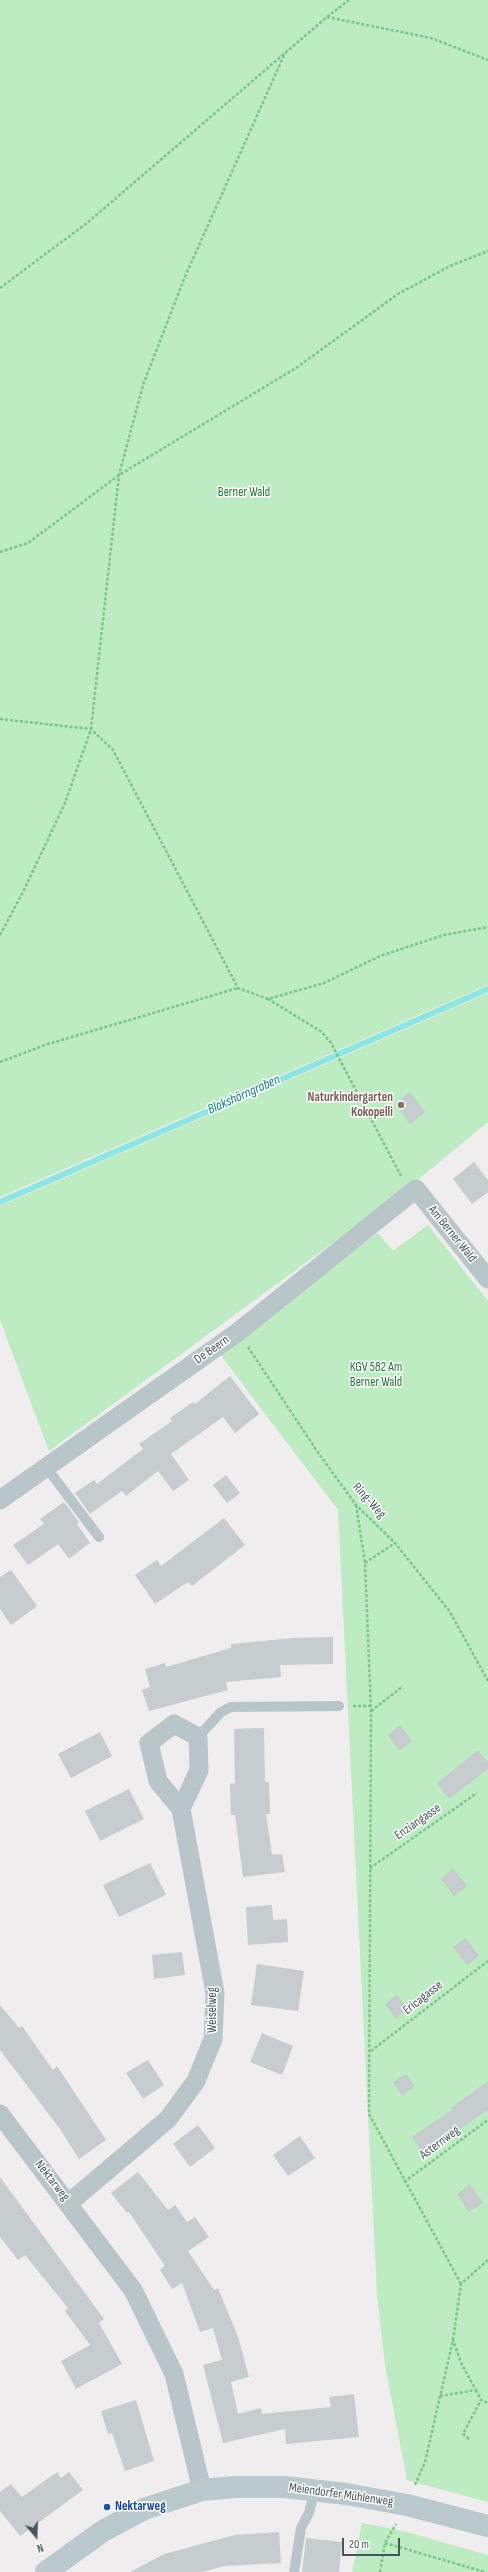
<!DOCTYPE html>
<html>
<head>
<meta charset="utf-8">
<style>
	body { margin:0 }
	#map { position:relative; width:488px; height:2572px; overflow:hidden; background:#f0edee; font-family:"Sofia Sans Condensed",sans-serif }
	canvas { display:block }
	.north { position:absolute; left:16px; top:2516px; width:40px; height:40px; -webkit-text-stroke:3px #fff; paint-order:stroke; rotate:161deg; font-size:11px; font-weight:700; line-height:16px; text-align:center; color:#465559 }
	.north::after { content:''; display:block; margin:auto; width:14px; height:18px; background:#465559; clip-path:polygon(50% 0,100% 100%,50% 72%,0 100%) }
	.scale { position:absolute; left:342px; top:2538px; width:58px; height:18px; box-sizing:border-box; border:2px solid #465559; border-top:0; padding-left:5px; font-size:12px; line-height:14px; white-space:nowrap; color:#465559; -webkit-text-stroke:3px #fff; paint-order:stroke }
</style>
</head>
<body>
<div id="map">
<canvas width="488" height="2572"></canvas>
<div class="north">N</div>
<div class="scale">20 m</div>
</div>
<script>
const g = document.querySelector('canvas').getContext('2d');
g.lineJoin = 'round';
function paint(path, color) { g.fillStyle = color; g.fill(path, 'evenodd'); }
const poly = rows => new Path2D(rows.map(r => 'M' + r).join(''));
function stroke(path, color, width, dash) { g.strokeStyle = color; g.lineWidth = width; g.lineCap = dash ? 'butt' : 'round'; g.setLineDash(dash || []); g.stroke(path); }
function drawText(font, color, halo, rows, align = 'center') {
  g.font = font + ' "Sofia Sans Condensed",sans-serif'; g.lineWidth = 3; g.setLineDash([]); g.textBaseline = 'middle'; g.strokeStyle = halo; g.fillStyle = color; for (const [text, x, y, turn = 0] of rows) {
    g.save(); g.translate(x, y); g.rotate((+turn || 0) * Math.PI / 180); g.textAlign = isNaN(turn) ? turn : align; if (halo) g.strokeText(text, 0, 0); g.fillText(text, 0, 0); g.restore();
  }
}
paint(poly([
	[0,0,488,0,488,985,0,1197],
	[488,993,488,1122,409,1187,49,1451,0,1320,0,1206],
	[428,1225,488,1301,488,2502,407,2480,385,2365,377,2295,338,1510,219,1353,234,1339,378,1233,393,1251],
	[362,2523,407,2532,488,2555,488,2572,352,2572]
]), '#bdebc2');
stroke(poly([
	[0,1202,488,989]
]), '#8de6df', 6);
paint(poly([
	[410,1092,425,1112,410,1124,395,1104],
	[474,1162,488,1180,488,1192,472,1204,453,1179],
	[230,1376,259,1414,235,1433,223,1417,171,1454,189,1480,173,1491,158,1471,126,1496,122,1491,90,1514,75,1493,94,1480,97,1484,143,1449,139,1444,172,1421,170,1418,193,1402,195,1404],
	[226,1475,240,1493,227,1503,213,1485],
	[64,1502,79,1522,77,1524,90,1543,69,1559,58,1544,28,1565,13,1545,44,1524,40,1519],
	[224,1518,245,1545,192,1586,188,1582,155,1604,135,1575,157,1560,161,1566],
	[11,1570,37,1606,11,1625,0,1609,0,1577],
	[333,1637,333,1664,280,1665,281,1677,226,1682,228,1690,149,1711,142,1690,150,1687,145,1669,165,1663,166,1667,231,1648,231,1644,294,1638],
	[400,1725,412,1741,399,1751,388,1735],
	[264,1728,265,1782,269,1782,270,1814,266,1814,272,1855,282,1854,285,1872,243,1877,235,1815,231,1815,230,1784,235,1783,234,1729],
	[100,1732,112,1756,71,1778,58,1754],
	[478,1750,488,1762,488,1769,449,1799,437,1783],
	[129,1789,144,1819,100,1841,85,1811],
	[150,1863,166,1895,119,1917,103,1885],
	[453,1868,467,1886,454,1896,441,1879],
	[272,1905,273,1920,287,1919,288,1942,248,1945,246,1907],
	[466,1938,479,1956,467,1965,453,1947],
	[182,1952,185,1975,154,1979,152,1955],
	[257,1964,304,1971,298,2011,251,2005],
	[397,1995,408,2009,396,2019,385,2004],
	[0,2005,19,2028,22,2026,53,2070,57,2066,106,2140,79,2159,60,2129,0,2050],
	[262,2033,293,2046,282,2075,250,2062],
	[148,2060,164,2085,143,2099,126,2073],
	[406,2074,415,2087,402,2095,393,2082],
	[488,2081,488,2110,423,2153,412,2137,452,2110,451,2108],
	[198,2125,215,2148,190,2167,173,2144],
	[300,2136,315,2158,288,2176,273,2155],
	[138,2172,168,2210,175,2205,187,2222,195,2217,209,2237,188,2251,214,2290,218,2288,238,2337,249,2377,231,2382,238,2414,261,2408,262,2414,331,2407,329,2397,354,2394,359,2437,286,2444,285,2429,223,2443,203,2365,222,2360,213,2328,200,2332,182,2283,172,2289,160,2270,165,2266,129,2212,127,2213,111,2193],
	[0,2177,104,2319,99,2323,122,2364,76,2389,61,2361,90,2345,65,2311,68,2308,25,2255,18,2260,0,2237],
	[470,2184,483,2203,469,2212,457,2194],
	[136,2400,154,2461,125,2471,112,2433,108,2434,101,2411],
	[57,2472,61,2478,69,2472,83,2490,20,2536,0,2511,0,2492,11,2484,22,2497],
	[279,2532,281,2563,224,2566,203,2572,130,2572,164,2554,235,2535],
	[306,2538,342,2542,339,2572,302,2572]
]), '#c7ccce');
stroke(poly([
	[327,17,431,38,488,60],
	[0,288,87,223,327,17,349,0],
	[0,552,28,543,119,475,296,368,398,294,450,266,488,251],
	[0,719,91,729,113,750,238,988,268,999],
	[0,935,23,892,65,803,91,729,119,475,143,385,184,279,285,53],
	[0,1062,48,1044,238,988],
	[401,1176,331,1043,322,1032,268,999,324,983,380,956,444,935,488,927],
	[248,1347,317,1451,356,1505,395,1543,450,1612,488,1681],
	[356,1505,365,1563,371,1711,369,2114,461,2284],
	[365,1563,395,1543],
	[353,1706,371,1706],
	[371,1711,402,1687],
	[370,1868,477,1793],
	[371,2051,488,1961],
	[404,2182,488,2120],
	[476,2390,481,2400,488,2403],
	[440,2396,476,2390,462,2365,453,2340],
	[469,2439,463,2434,481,2400],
	[415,2485,425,2462,453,2340,461,2284,488,2260],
	[385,2543,485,2572],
	[380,2572,385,2543,396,2524]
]), '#78c789', 2.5, [3, 2]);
stroke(poly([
	[46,1467,99,1537],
	[198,1737,221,1712,231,1707,339,1706],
	[294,2572,301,2528,309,2513,315,2489]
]), '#b9c6c9', 10);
stroke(poly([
	[0,1500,238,1332,416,1189,488,1279],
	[0,2114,133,2290,174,2374,202,2490],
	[69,2203,168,2119,196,2081,213,2039,215,1993,181,1809,158,1781,149,1743,174,1724,198,1737,199,1770,181,1809]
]), '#b9c6c9', 19);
stroke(poly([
	[46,2572,103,2531,144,2509,202,2490,234,2487,285,2487,346,2494,407,2505,488,2526]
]), '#b9c9ce', 22);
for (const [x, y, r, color] of [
	[401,1105,4,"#8d6e63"],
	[107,2507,4,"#1a4fb4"]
]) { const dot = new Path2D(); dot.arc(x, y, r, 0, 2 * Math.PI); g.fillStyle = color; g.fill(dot); stroke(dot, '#fff', 1.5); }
drawText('13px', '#1c7530', '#fff', [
	["Berner Wald",244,493],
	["KGV 582 Am",376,1368],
	["Berner Wald",376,1383]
]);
drawText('bold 13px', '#785e54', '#fff', [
	["Naturkindergarten",393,1098],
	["Kokopelli",393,1113]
], 'right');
drawText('13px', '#465559', '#fff', [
	["Am Berner Wald",452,1234,51],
	["De Beern",212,1350,-35],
	["Ring-Weg",369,1501,48],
	["Enziangasse",418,1822,-35],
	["Ericagasse",423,1998,-38],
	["Weiselweg",213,2010,-90],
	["Asternweg",440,2143,-37],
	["Nektarweg",52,2181,52],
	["Meiendorfer Mühlenweg",341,2495,8]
]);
drawText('bold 13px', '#164399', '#fff', [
	["Nektarweg",115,2507]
], 'left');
drawText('italic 14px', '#14827a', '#fff', [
	["Blakshörngraben",244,1095,-24]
]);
</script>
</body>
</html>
